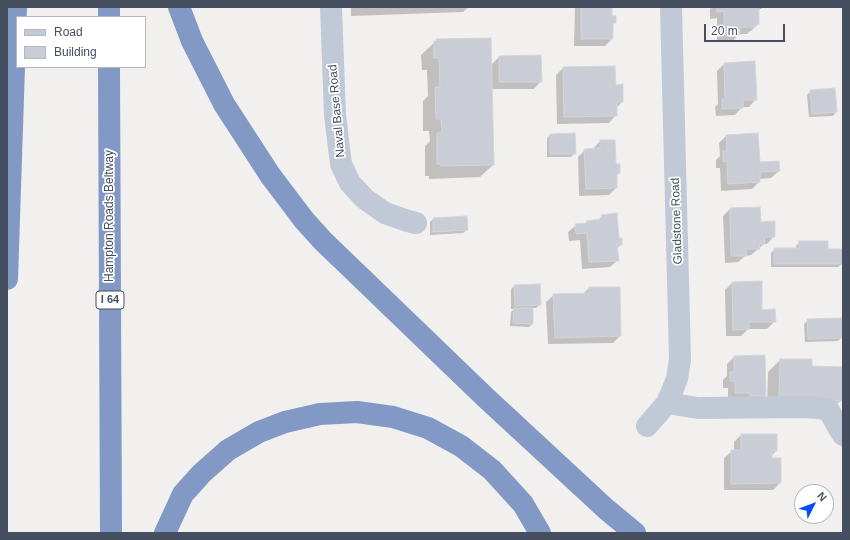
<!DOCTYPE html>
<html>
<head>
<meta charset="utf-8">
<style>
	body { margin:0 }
	#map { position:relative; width:850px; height:540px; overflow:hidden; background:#f2f0ef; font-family:Arial,sans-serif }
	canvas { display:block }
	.frame { position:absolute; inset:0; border:8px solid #454f5f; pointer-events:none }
	.legend { position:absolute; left:16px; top:16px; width:130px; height:52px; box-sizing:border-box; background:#fff; border:1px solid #b5b9bf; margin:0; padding:5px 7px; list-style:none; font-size:12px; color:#454f5f }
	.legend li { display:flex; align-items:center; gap:8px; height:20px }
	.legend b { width:20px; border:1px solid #b5b9bf }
	.north { position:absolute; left:794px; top:484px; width:40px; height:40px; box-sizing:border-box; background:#fff; border:1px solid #b5b9bf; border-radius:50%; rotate:48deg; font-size:11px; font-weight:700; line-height:16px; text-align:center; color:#454f5f }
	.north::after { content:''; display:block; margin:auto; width:14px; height:18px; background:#034ef9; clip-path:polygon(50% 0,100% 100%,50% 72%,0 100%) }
	.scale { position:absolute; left:704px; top:24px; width:81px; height:18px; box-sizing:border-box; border:2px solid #454f5f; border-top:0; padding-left:5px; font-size:12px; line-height:14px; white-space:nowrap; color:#454f5f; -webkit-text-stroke:3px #fff; paint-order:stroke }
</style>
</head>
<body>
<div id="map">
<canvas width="850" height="540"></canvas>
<div class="frame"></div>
<ul class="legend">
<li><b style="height:5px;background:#c1c9d6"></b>Road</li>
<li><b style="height:11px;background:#cbcdd6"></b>Building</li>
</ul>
<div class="north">N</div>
<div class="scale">20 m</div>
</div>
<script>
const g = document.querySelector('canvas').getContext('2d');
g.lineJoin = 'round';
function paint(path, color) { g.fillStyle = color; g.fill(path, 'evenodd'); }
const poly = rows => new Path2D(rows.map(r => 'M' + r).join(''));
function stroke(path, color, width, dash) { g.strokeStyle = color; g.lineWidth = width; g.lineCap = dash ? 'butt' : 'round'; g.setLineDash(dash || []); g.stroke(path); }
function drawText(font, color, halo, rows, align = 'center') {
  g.font = font + ' Arial,sans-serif'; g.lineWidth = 3.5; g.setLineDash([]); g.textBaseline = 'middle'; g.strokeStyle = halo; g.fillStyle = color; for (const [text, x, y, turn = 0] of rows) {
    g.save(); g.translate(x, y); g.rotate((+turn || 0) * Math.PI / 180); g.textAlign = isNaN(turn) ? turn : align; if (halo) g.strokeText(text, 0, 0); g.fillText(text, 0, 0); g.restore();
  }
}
paint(poly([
	[351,7,469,7,463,12,351,16],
	[575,7,611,7,611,17,615,22,612,25,612,39,605,46,574,46],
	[712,7,763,7,761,9,758,9,758,24,751,31,750,31,747,34,739,34,732,42,717,42,717,18,710,19,710,9],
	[437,40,490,66,499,57,541,81,534,89,491,89,493,165,480,177,429,179,429,176,425,176,425,146,430,141,429,131,423,131,423,101,428,96,427,70,422,70,421,55],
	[724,64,756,99,749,107,742,107,735,115,716,116,715,107,718,104,717,71],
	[563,68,615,86,622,102,616,108,616,115,609,123,557,124,556,75],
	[811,91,836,112,833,116,809,117,807,95],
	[550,135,575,153,571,157,547,157,547,138],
	[726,136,759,164,779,171,771,178,759,179,759,182,752,189,721,191,720,168,716,168,716,160,720,156,719,143],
	[600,141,615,165,619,173,616,177,616,188,609,195,579,196,578,157,585,150,593,149],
	[730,209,760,223,774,236,767,244,764,244,751,255,745,256,738,262,725,263,723,216],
	[602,216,621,244,617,249,618,260,610,267,582,269,580,240,569,241,568,232,576,225,584,224,587,222,597,221],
	[433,219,467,230,463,233,430,235,430,222],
	[800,242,827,250,842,264,838,267,771,267,771,253,775,249,796,249,796,246],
	[761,282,761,311,775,321,767,329,748,329,741,336,726,336,725,290,732,283],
	[514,286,540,305,536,308,532,308,532,324,529,327,510,326,511,312,514,309,511,309,511,289],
	[843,286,843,303,842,287],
	[589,288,619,288,620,336,613,343,548,344,546,302,554,295,583,294],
	[808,320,841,338,838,341,805,342,804,324],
	[734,357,765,395,758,403,728,400,728,388,723,388,723,380,727,376,727,364],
	[780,360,811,367,841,400,828,413,767,412,768,372],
	[741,435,776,451,771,456,780,483,773,490,724,490,724,458,732,451,734,451,734,442]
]), '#0003');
const building = poly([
	[581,7,612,7,612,16,616,16,616,23,613,23,613,39,581,39,581,7],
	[717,7,759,7,759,24,755,24,755,27,740,27,740,35,724,35,724,11,717,12,717,7],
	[491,38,494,165,441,166,441,164,437,164,437,133,442,132,441,119,436,119,435,87,440,87,439,58,434,58,434,41,436,41,436,39,491,38],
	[541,55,542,82,499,82,499,56,541,55],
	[755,61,757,100,743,100,743,108,722,109,722,99,725,99,724,63,755,61],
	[615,66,616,85,623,84,623,102,617,103,617,116,564,117,563,67,615,66],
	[835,88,837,112,812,114,810,90,835,88],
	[575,133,576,154,550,154,550,134,575,133],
	[758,133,760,162,779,161,780,171,760,172,760,182,728,184,727,161,723,162,723,151,727,151,726,135,758,133],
	[600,140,615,140,616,164,620,164,620,173,617,174,617,188,586,189,584,149,600,148,600,140],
	[760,207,761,222,775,221,775,237,764,237,765,244,759,244,760,249,746,249,747,256,731,256,730,208,760,207],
	[617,213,619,238,622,238,622,245,617,245,619,261,589,262,587,233,576,234,575,224,587,223,586,221,602,219,601,215,617,213],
	[467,216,468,230,433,232,433,218,467,216],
	[799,241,828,241,828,249,843,249,843,264,774,264,774,248,799,248,799,241],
	[762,281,762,310,775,309,776,322,749,322,749,329,733,330,732,282,762,281],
	[540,284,541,305,515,306,514,285,540,284],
	[589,287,620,287,621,336,555,338,553,294,589,293,589,287],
	[514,308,533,308,533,324,513,323,514,308],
	[842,318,842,338,808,339,807,319,842,318],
	[765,355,766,396,750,396,750,393,735,393,735,381,730,381,730,372,734,372,734,356,765,355],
	[780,359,812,359,812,366,842,367,842,401,779,400,780,359],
	[741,434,777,434,777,451,772,451,772,458,781,458,781,483,731,484,731,450,741,450,741,434]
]);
paint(building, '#cbcdd6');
stroke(building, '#d3d4dc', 1);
stroke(poly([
	[331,7,335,115,341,164,350,183,365,199,385,213,408,221,416,223],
	[667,403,698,408,805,407,828,409,839,429,843,435],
	[647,426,667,403,677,379,680,359,671,7]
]), '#c1c9d6', 22);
stroke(poly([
	[109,7,109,17],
	[179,7,192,41,224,104,270,175,304,220,323,241,485,397,606,509,635,533],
	[109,67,111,533],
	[7,279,16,7],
	[165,533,183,494,202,473,228,450,259,432,285,422,320,414,357,412,393,417,428,428,461,446,492,470,523,504,540,533]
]), '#8199c4', 22);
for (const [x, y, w] of [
	[110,300,28]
]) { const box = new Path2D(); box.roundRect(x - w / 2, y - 9, w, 18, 3); g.fillStyle = '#fff'; g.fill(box); stroke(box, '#454f5f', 1); }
drawText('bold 11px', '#454f5f', null, [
	["I 64",110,300]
]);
drawText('12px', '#454f5f', '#fff', [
	["Naval Base Road",337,111,-95],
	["Hampton Roads Beltway",110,216,-90],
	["Gladstone Road",677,221,-92]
]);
</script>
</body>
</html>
